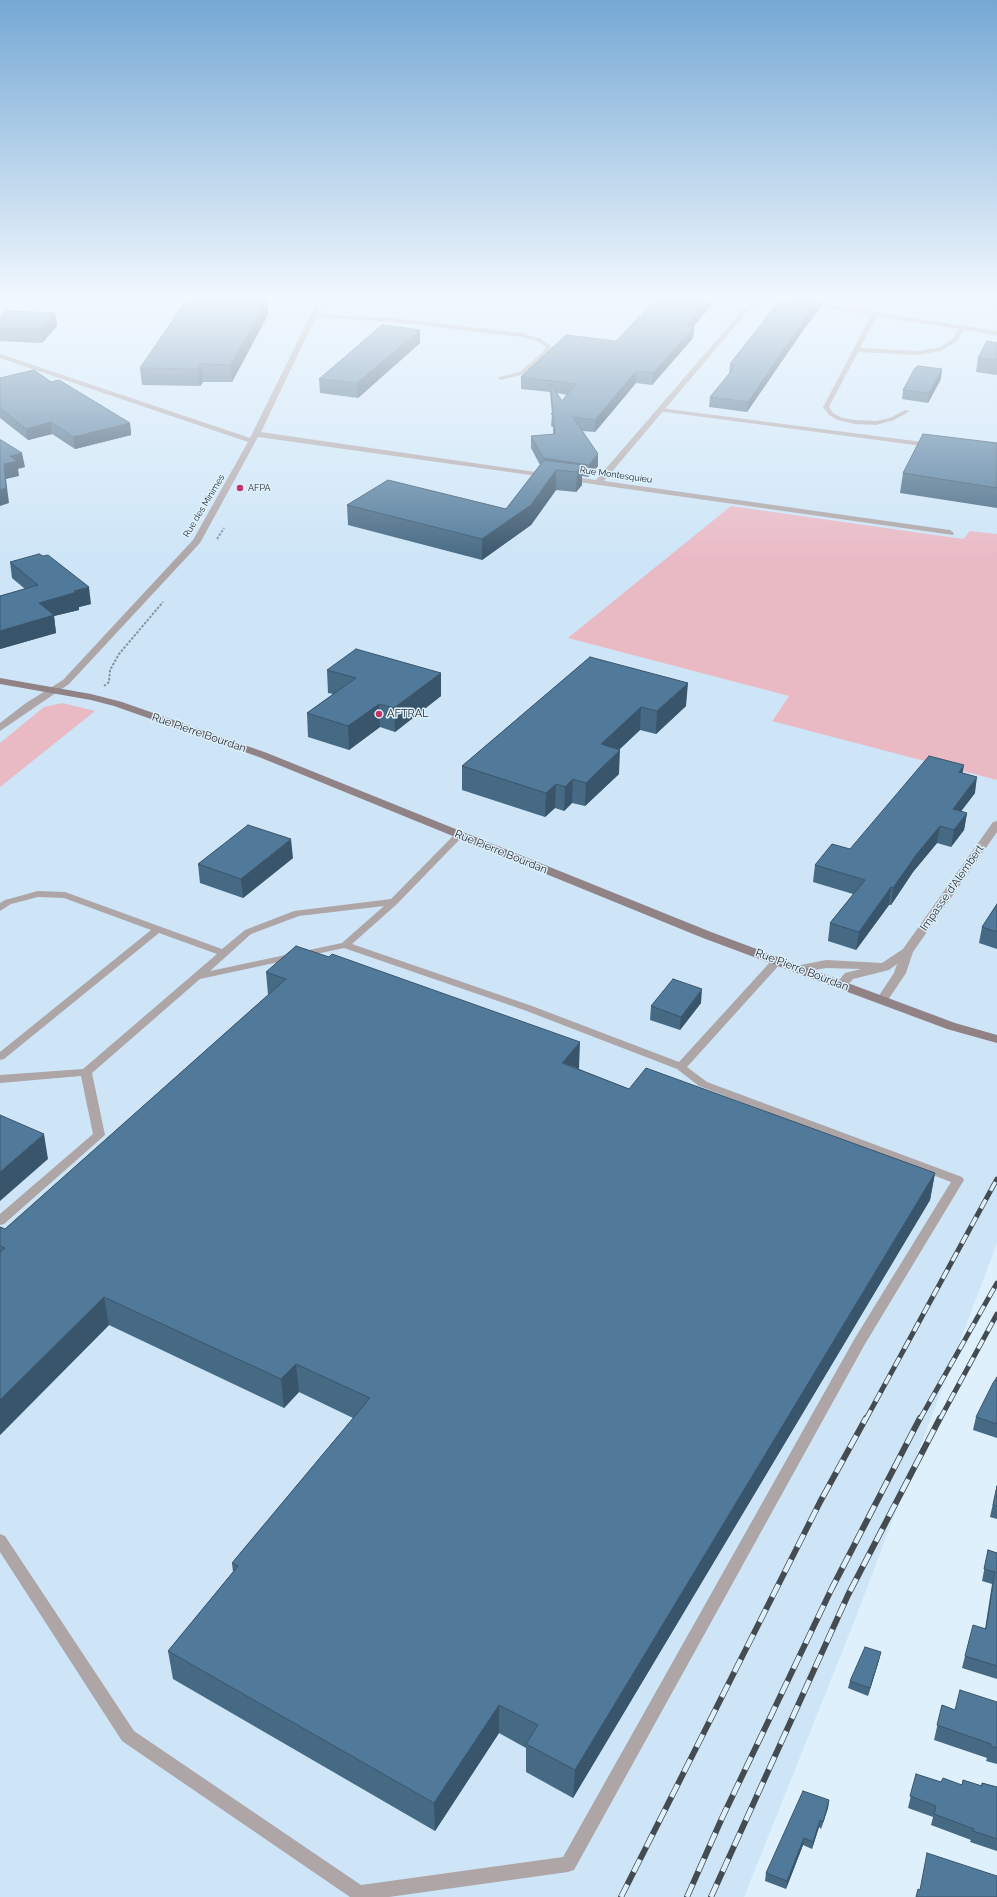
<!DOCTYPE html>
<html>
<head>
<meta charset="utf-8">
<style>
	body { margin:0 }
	canvas { display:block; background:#dff0fd }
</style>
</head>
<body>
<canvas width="997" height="1897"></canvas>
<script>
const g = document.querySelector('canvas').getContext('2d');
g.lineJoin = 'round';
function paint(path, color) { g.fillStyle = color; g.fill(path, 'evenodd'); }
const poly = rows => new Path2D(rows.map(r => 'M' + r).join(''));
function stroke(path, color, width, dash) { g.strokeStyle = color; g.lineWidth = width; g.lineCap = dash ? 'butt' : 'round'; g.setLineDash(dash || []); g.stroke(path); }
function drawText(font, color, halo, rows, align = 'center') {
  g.font = font + ' Raleway,sans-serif'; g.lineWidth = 3; g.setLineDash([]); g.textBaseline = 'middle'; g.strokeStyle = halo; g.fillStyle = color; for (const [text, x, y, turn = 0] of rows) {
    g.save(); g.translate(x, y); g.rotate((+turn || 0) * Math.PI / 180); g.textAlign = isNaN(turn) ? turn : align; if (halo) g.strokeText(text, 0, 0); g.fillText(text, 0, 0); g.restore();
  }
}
paint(poly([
	[0,298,997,298,997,534,970,531,963,539,569,638,789,696,772,720,997,780,997,1243,854,1622,744,1897,0,1897]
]), '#cde5f7');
paint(poly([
	[731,506,963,539,970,531,997,534,997,780,772,721,789,696,568,638],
	[62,703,95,711,0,787,0,743,44,707]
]), '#e9b9c4');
stroke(poly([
	[217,539,224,528],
	[104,686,109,682,110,670,119,654,163,602]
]), '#89959e', 2, [2.5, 1.5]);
paint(poly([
	[875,312,878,314,860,348,918,351,938,348,952,340,960,327,965,328,956,342,940,351,918,355,858,352,829,407,833,413,842,418,855,420,876,421,890,418,905,410,910,411,894,420,876,425,855,424,838,420,829,415,823,407,872,314,875,312],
	[313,314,394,318,521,333,541,339,552,347,549,353,524,374,501,380,498,378,499,377,520,372,544,351,546,347,537,341,521,337,394,322,311,317,310,316,313,314],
	[660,408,930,443,933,445,930,447,658,411,657,410,660,408],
	[459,832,462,833,464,835,462,837,397,904,352,944,532,1006,679,1062,773,959,781,959,782,961,781,963,687,1067,707,1082,962,1177,964,1180,865,1344,574,1870,568,1872,389,1897,350,1897,122,1741,0,1552,0,1534,5,1536,134,1731,361,1885,563,1857,855,1338,951,1182,699,1086,677,1069,524,1010,344,948,200,979,92,1073,105,1135,4,1224,0,1225,0,1214,93,1134,81,1076,0,1083,0,1075,83,1069,217,954,159,933,4,1059,0,1060,0,1052,151,930,64,898,38,897,11,904,0,911,0,903,5,900,38,891,65,892,222,949,245,930,294,911,391,899,456,833,459,832],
	[384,906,342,943,210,971,251,934,299,916,384,906]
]), '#aea5a7');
paint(poly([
	[319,298,325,298,261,432,549,474,552,474,552,478,258,437,200,543,69,684,0,731,0,723,26,703,63,680,193,540,248,442,0,358,0,354,250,438,319,298],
	[753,298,759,298,604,481,950,530,954,533,953,535,564,480,563,478,567,476,596,480,753,298],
	[770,298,784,298,997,331,997,335,773,300,770,298],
	[997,821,997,832,913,952,906,973,886,1003,882,1004,878,1003,876,1000,894,973,897,964,889,970,853,979,845,988,841,989,835,985,845,973,861,969,826,968,800,973,796,972,794,969,796,966,826,960,882,963,903,949,993,822,997,821]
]), '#aea5a7');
paint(poly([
	[0,678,91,694,122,702,267,753,711,932,955,1023,997,1035,997,1043,947,1029,703,938,259,757,114,706,91,700,0,684,0,678]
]), '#908285');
const railFar1 = poly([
	[866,1419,997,1179],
	[920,1419,997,1283],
	[940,1419,997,1314]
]);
const rail = poly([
	[621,1897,820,1502,866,1418],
	[687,1897,722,1818,832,1588,920,1418],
	[711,1897,848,1595,940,1418]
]);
stroke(railFar1, '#444c52', 5);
stroke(rail, '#444c52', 6);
stroke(railFar1, '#dff0fd', 3.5, [10]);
stroke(rail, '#dff0fd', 4.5, [14]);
paint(poly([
	[350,298,399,298,393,302],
	[658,298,710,298,710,307,693,327,694,327,693,338,652,385,636,383,595,432,582,431,598,454,598,466,588,477,582,476,582,485,576,492,556,490,531,525,482,560,348,525,347,505,506,509,540,465,531,448,531,436,553,434,553,427,551,426,552,414,550,392,521,389,521,377,616,341],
	[557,393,567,395,562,401],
	[788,298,829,298,825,303,821,302,820,309,804,329,747,412,709,407,710,397,729,374,730,364,780,304],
	[267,299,268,315,232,382,203,382,200,386,142,385,140,368],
	[55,313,57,326,42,343,0,341,0,317],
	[420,330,420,343,358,398,320,393,319,379],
	[997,343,997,375,976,372,978,358],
	[0,378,51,382,130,423,131,435,75,449,52,434,28,440,0,418],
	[941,379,928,403,902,399,903,390],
	[997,443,997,508,900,493,903,473],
	[10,562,91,604,79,607,79,610,54,616,56,633,0,649,0,596,25,589,12,578],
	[590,657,686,706,656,734,640,730,619,750,619,774,585,806,572,803,564,811,555,808,545,817,462,790,462,766],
	[327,670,441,673,441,696,395,732,380,727,349,750,308,737,307,713,333,694,328,693],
	[962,773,975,793,961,811,967,813,964,830,951,847,937,843,913,872,891,905,889,905,856,950,828,941,830,923,853,894,813,882,815,865,850,849],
	[293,858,243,898,200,883,198,864],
	[997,904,997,949,979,943,982,927],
	[266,972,579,1069,629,1089,935,1173,930,1200,573,1798,526,1772,526,1748,499,1733,435,1831,173,1679,168,1651,233,1572,232,1563,353,1418,299,1392,284,1408,109,1325,0,1435,0,1227,5,1229,268,995],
	[701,1003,680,1030,650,1020,651,1006],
	[997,1377,997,1438,973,1430,976,1417],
	[997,1485,997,1519,990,1517],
	[988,1550,997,1553,997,1679,962,1668,965,1656,985,1629,992,1584,982,1581],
	[879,1660,868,1696,848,1688,850,1681],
	[997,1702,997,1764,986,1761,987,1758,934,1740,942,1705,955,1710],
	[916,1774,941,1782,962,1785,963,1780,981,1786,982,1783,997,1787,997,1851,970,1842,971,1840,931,1825,933,1817,908,1808],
	[829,1800,828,1808,821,1829,819,1827,812,1849,803,1845,786,1889,765,1881,766,1873]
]), '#466984');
paint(poly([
	[393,298,399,298,393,302],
	[710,298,710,307,685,337,686,326],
	[826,298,829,298,825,303],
	[267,299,268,315,232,382,231,365],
	[821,300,820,309,804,329,747,412,748,402,804,320],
	[55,313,57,326,42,343,40,329],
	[694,327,693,338,652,385,653,373],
	[420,330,420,343,358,398,357,383],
	[201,364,203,382,200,386,198,369],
	[942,369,941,379,928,403,929,393],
	[636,371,636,383,595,432,595,420],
	[51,422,52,434,28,440,26,429],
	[130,423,131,435,75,449,73,437],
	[22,453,25,467,18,469,19,476,6,479,9,503,0,506,0,490,4,464,10,456],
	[598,454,598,466,588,477,589,465],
	[582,465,582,485,576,492,577,472],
	[556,470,556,490,531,525,482,560,482,539],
	[89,587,91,604,79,607,79,610,54,616,56,633,0,649,0,631,39,603,74,591],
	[441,673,441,696,395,732,394,708],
	[688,683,686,706,656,734,657,711],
	[379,704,380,727,349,750,348,726],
	[641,707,640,730,600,767,601,744],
	[620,750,619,774,585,806,586,783],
	[964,765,961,782,959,772],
	[977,777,975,793,950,826,953,809],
	[573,779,572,803,564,811,565,787],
	[556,784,555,808,545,817,546,793],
	[967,813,964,830,951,847,954,830],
	[940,826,937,843,913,872,891,905,893,888,916,855],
	[291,839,293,858,243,898,241,879],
	[891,887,889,905,856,950,859,932],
	[702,989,701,1003,680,1030,681,1017],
	[580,1042,579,1069,562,1063],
	[44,1134,48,1159,0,1201,0,1172],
	[935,1173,930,1200,573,1798,575,1770],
	[104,1297,109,1325,0,1435,0,1400],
	[296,1364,299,1392,284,1408,281,1379],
	[881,1652,879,1660,868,1696,870,1688],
	[499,1705,499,1733,435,1831,434,1803],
	[829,1800,828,1808,821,1829,823,1822],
	[820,1820,819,1827,812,1849,813,1842],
	[804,1838,803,1845,786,1889,787,1881]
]), '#39556c');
const building = poly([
	[188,298,265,298,267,299,231,365,201,364,198,369,140,368,188,298],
	[658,298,710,298,686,326,694,327,653,373,636,371,595,420,573,417,598,454,589,465,543,458,531,436,555,434,553,415,551,414,553,412,550,383,562,401,576,384,521,377,566,335,616,341,658,298],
	[788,298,808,298,821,300,804,320,748,402,710,397,733,369,732,368,735,365,730,364,777,304,780,304,788,298],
	[6,311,55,313,40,329,0,328,0,317,6,311],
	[382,325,420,330,357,383,319,379,382,325],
	[987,341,997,343,997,360,978,358,987,341],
	[918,366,942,369,929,393,903,390,915,368,918,366],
	[34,370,51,382,59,380,130,423,73,437,51,422,26,429,0,408,0,378,34,370],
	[923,434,997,443,997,488,903,473,923,434],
	[0,440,1,440,22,453,10,456,17,461,4,464,6,488,0,490,0,440],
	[544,460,582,465,577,472,556,470,531,505,482,539,347,505,388,480,506,509,544,460],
	[39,554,43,556,48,555,89,587,74,591,77,592,39,603,54,615,0,631,0,596,38,585,10,562,39,554],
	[356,649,441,673,394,708,379,704,348,726,307,713,356,678,327,670,356,649],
	[590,657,688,683,657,711,641,707,601,744,620,750,586,783,573,779,565,787,556,784,546,793,462,766,590,657],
	[929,756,964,765,959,772,977,777,953,809,967,813,954,830,940,826,916,855,893,888,891,887,859,932,830,923,865,880,815,865,832,844,850,849,929,756],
	[248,825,291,839,241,879,198,864,248,825],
	[997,904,997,932,982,927,997,904],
	[296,946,329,957,332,954,580,1042,562,1063,629,1089,646,1068,935,1173,575,1770,526,1744,538,1725,499,1705,434,1803,168,1651,238,1566,232,1563,370,1398,296,1364,281,1379,104,1297,0,1400,0,1252,5,1248,0,1246,0,1227,5,1229,286,979,266,972,296,946],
	[673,979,702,989,681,1017,651,1006,673,979],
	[0,1115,44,1134,0,1172,0,1115],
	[997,1377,997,1424,976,1417,993,1383,997,1377],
	[997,1486,997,1506,993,1505,997,1486],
	[988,1550,997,1553,997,1666,965,1656,973,1625,986,1629,995,1572,984,1569,988,1550],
	[865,1647,881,1652,870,1688,850,1681,865,1647],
	[960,1690,997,1702,997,1748,990,1746,991,1744,937,1725,942,1705,955,1710,960,1690],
	[916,1774,941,1782,943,1778,962,1785,963,1780,982,1786,982,1783,997,1787,997,1839,973,1831,974,1829,934,1814,936,1806,910,1796,916,1774],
	[803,1791,829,1800,823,1822,820,1820,813,1842,804,1838,787,1881,766,1873,803,1791],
	[927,1853,997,1876,997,1897,916,1897,918,1889,920,1890,927,1853]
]);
paint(building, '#517a9a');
stroke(building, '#39556c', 1);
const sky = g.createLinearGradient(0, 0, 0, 563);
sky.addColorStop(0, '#75a8d4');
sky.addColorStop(0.53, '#f1f8fe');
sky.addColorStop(1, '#f1f8fe00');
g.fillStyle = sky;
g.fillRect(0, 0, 997, 563);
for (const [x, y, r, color] of [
	[240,488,4,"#c13569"],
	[379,714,4,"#c13569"]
]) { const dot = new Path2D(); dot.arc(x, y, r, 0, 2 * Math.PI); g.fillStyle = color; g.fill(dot); stroke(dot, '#dff0fd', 1.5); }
drawText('9px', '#262c31', '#dff0fd', [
	["Rue Montesquieu",616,475,8],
	["Rue des Minimes",204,506,-59]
]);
drawText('9px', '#262c31', '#dff0fd', [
	["AFPA",248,488]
], 'left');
drawText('11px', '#262c31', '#dff0fd', [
	["AFTRAL",387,714]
], 'left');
drawText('11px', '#262c31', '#dff0fd', [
	["Rue Pierre Bourdan",199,733,19],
	["Rue Pierre Bourdan",501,852,22],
	["Impasse d'Alembert",952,888,-55],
	["Rue Pierre Bourdan",802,970,21]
]);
</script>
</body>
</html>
